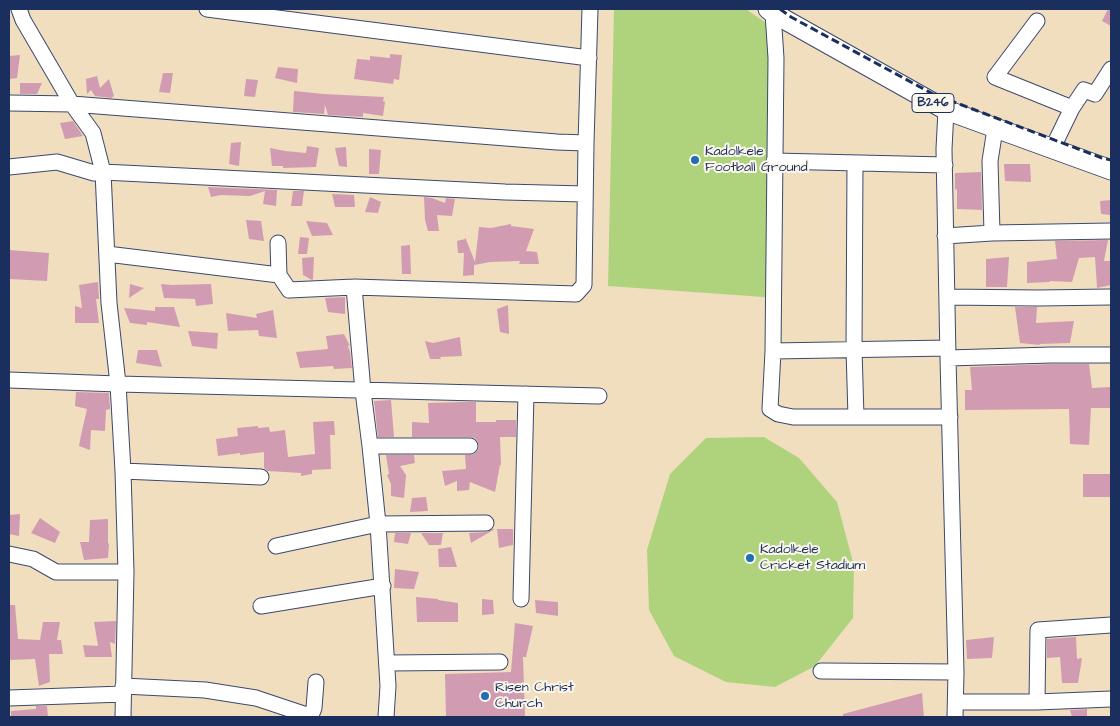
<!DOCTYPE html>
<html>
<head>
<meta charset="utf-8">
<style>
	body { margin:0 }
	#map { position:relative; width:1120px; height:726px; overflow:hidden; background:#f1debf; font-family:"Architects Daughter",sans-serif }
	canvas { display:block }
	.frame { position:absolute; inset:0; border:10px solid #1b2f5e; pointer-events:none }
</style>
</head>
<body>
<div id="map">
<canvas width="1120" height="726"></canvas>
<div class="frame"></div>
</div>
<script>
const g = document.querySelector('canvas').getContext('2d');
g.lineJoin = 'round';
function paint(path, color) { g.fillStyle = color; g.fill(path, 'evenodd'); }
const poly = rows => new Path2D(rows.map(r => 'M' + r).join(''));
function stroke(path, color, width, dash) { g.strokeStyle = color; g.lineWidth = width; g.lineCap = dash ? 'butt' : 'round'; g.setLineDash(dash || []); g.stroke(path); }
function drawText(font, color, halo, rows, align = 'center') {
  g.font = font + ' "Architects Daughter",sans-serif'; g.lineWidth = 4; g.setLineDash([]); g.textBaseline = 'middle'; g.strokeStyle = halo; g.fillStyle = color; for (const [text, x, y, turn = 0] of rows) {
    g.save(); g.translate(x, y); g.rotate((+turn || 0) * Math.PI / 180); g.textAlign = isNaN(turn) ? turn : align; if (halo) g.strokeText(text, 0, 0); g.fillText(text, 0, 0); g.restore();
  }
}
paint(poly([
	[614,9,746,9,782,34,778,298,608,286],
	[764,437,799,458,837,502,854,566,853,618,815,666,775,687,726,682,674,656,649,610,647,550,670,474,706,438]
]), '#afd37d');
paint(poly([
	[1108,9,1111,9,1111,26,1102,21],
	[390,54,402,55,399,80,394,79,393,84,354,79,357,59,370,60,370,56,390,58],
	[20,55,17,78,9,79,9,56],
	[278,67,298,69,297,83,275,78],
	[163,73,173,73,170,93,159,92],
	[97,76,100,88,109,79,114,96,111,98,95,96,91,90,87,94,86,79],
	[246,79,258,80,255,97,244,96],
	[20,83,42,83,37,94,20,94],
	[294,91,324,94,384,97,383,101,385,102,383,116,363,113,363,117,328,115,325,105,324,114,293,112],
	[73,121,83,136,65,139,60,123],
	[241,142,239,166,229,164,231,143],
	[307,146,319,148,316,167,283,168,283,166,272,166,270,148,285,151,306,153],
	[346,147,347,167,339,166,335,148],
	[369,149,381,150,379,174,369,174],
	[1004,164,1030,164,1031,182,1005,181],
	[981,172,982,210,957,209,957,189,955,190,955,173],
	[208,187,277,190,276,206,263,204,265,191,250,196,221,195,211,197],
	[293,191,304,191,302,206,291,206],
	[332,194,354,195,355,207,335,207],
	[370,197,381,202,378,213,365,212],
	[424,197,432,198,445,203,446,198,455,199,452,216,437,215,439,231,428,231,425,220],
	[1111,200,1111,215,1101,214,1100,201],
	[246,220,261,221,264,241,249,239],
	[306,221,327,223,333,235,312,236],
	[511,224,511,226,534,229,526,251,537,252,539,264,519,264,520,261,490,262,474,265,474,275,463,276,464,253,458,253,457,241,465,239,465,237,475,262,479,227,491,228],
	[300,237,309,238,307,254,298,254],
	[1108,240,1104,261,1111,261,1111,285,1097,288,1095,257,1079,258,1072,282,1050,281,1050,282,1027,283,1027,262,1057,259,1055,241],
	[410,245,411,274,402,274,401,246],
	[9,250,49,253,47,281,9,279],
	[314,257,313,279,312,280,303,275,302,258],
	[1009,257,1007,287,986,287,986,259],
	[98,282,99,299,96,299,99,323,75,323,75,306,82,308,79,285],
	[130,284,144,288,129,298],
	[161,284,172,285,211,284,213,304,196,306,195,299,164,298],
	[345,297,345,314,328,312,325,298],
	[508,305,509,334,500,332,497,309],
	[155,307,174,307,180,327,147,322,147,325,130,323,124,308,155,311],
	[1015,307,1037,307,1036,323,1074,321,1070,343,1039,344,1040,345,1020,343],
	[273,310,277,338,259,336,258,330,228,331,226,313,257,318,256,314],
	[188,331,218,333,217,349,192,346],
	[344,334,349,344,350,345,348,346,350,352,352,368,334,369,333,366,300,368,296,352,328,349,326,336],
	[460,337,462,356,440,357,441,359,430,359,425,341,433,343],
	[138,350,157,350,162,367,136,363],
	[1051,364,1089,364,1092,388,1111,387,1111,408,1091,408,1089,445,1070,444,1069,409,965,410,965,390,972,390,970,367],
	[76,392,109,393,110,409,106,410,105,431,91,430,90,450,79,446,81,435,87,409,75,406],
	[391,400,394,437,378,437,374,401],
	[463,402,476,402,476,422,496,422,496,420,516,420,516,437,500,437,501,465,500,465,495,492,470,482,469,490,457,491,457,481,445,486,442,471,466,469,465,455,474,454,478,450,479,446,478,442,475,438,470,437,412,437,412,422,429,423,428,403],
	[334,421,335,435,330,435,331,469,312,470,312,474,301,476,301,473,268,471,264,468,264,452,240,455,240,453,218,456,216,439,238,436,237,428,258,426,258,428,269,427,270,432,285,430,288,457,315,454,313,422],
	[386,455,414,455,415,463,400,466,406,475,404,498,391,496,391,484,387,475,389,474],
	[1083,474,1111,474,1111,497,1083,497],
	[426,497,428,511,410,512,412,498],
	[20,514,19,536,9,534,9,515],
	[40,518,60,532,55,543,31,533],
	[108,519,108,543,109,544,108,558,84,560,80,542,89,542,90,520],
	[493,529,495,529,471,543,469,533,487,532],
	[497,529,513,529,513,545,499,548],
	[395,533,411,533,408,544,394,542],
	[421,533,443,533,441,545,429,545],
	[451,547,457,567,439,567,438,549],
	[395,569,419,572,414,589,394,588],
	[416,597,438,599,438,600,458,603,458,622,417,622],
	[482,599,493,600,494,614,482,615],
	[535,600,558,602,558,616,536,613],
	[9,605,15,605,18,639,40,640,43,622,60,622,57,640,61,640,63,654,49,654,50,682,39,686,35,659,10,660,9,648],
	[116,621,115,644,110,642,112,657,85,657,83,645,98,646,94,622],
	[515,623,533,626,526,657,523,657,525,717,446,717,445,674,511,672],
	[994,637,992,658,967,659,966,640],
	[1076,637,1077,659,1082,658,1078,683,1062,683,1060,657,1047,658,1047,639],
	[922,693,924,717,843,717,843,714],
	[36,706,47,706,48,717,11,717,11,711,36,709],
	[1087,709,1087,717,1072,717,1070,710]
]), '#d19cb1');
const minor = poly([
	[19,9,23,20,72,104,93,133,103,172,109,303,118,384,123,471,126,572,123,717],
	[207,9,589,58],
	[773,13,776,58,773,351,770,409,778,414,793,417,950,417],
	[1037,21,995,77,1072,108,1084,90,1095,94,1111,69],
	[9,103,72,104,557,142,586,143],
	[946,110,944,149,948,358,956,672,955,717],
	[1056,141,1072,108],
	[774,161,945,165],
	[855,163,854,349,856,417],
	[9,167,57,162,94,173,103,172,505,192,585,194],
	[992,233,990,161,995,129],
	[945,236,992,233,1111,231],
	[278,243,279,275],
	[107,254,279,275,289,290,354,287,576,294,584,285,586,143,590,9],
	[354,287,363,391,370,446,378,524,388,686,386,717],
	[947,297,1038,298,1111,297],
	[773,351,948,348],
	[948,358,1051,355,1111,355],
	[9,380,118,384,599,396],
	[370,446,470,446],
	[123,471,261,477],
	[276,546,378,524,486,523],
	[9,554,33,559,56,572,126,572],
	[521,599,526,394],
	[261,606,383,586],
	[387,663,500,662],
	[821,671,956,672],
	[123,686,205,690,256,698,307,715,312,713,314,708,316,682],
	[9,698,123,694],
	[956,702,1037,702,1111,699],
	[1037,702,1038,630,1111,625]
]);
const major = poly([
	[768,9,773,13,946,110,1111,170]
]);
stroke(minor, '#3b496d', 17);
stroke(major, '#3b496d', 21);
stroke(minor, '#fff', 15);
stroke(major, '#fff', 19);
stroke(poly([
	[780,9,791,17,933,94,1102,158,1111,160]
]), '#1b2f5e', 3, [8, 4]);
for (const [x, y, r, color] of [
	[695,160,5,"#1f6fb2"],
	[750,558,5,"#1f6fb2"],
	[485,696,5,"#1f6fb2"]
]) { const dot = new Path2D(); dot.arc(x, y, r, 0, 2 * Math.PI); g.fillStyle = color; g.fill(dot); stroke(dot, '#fbf7ec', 2); }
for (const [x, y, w] of [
	[933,103,42]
]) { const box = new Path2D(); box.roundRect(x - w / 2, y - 9.5, w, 19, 4); g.fillStyle = '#fbf7ec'; g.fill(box); stroke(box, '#1b2f5e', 1); }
drawText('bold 12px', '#1b2f5e', null, [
	["B246",933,103]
]);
drawText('14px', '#1b2f5e', '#fbf7ec', [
	["Kadolkele",705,152],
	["Football Ground",705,168],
	["Kadolkele",760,550],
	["Cricket Stadium",760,566],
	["Risen Christ",495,688],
	["Church",495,704]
], 'left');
</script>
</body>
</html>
